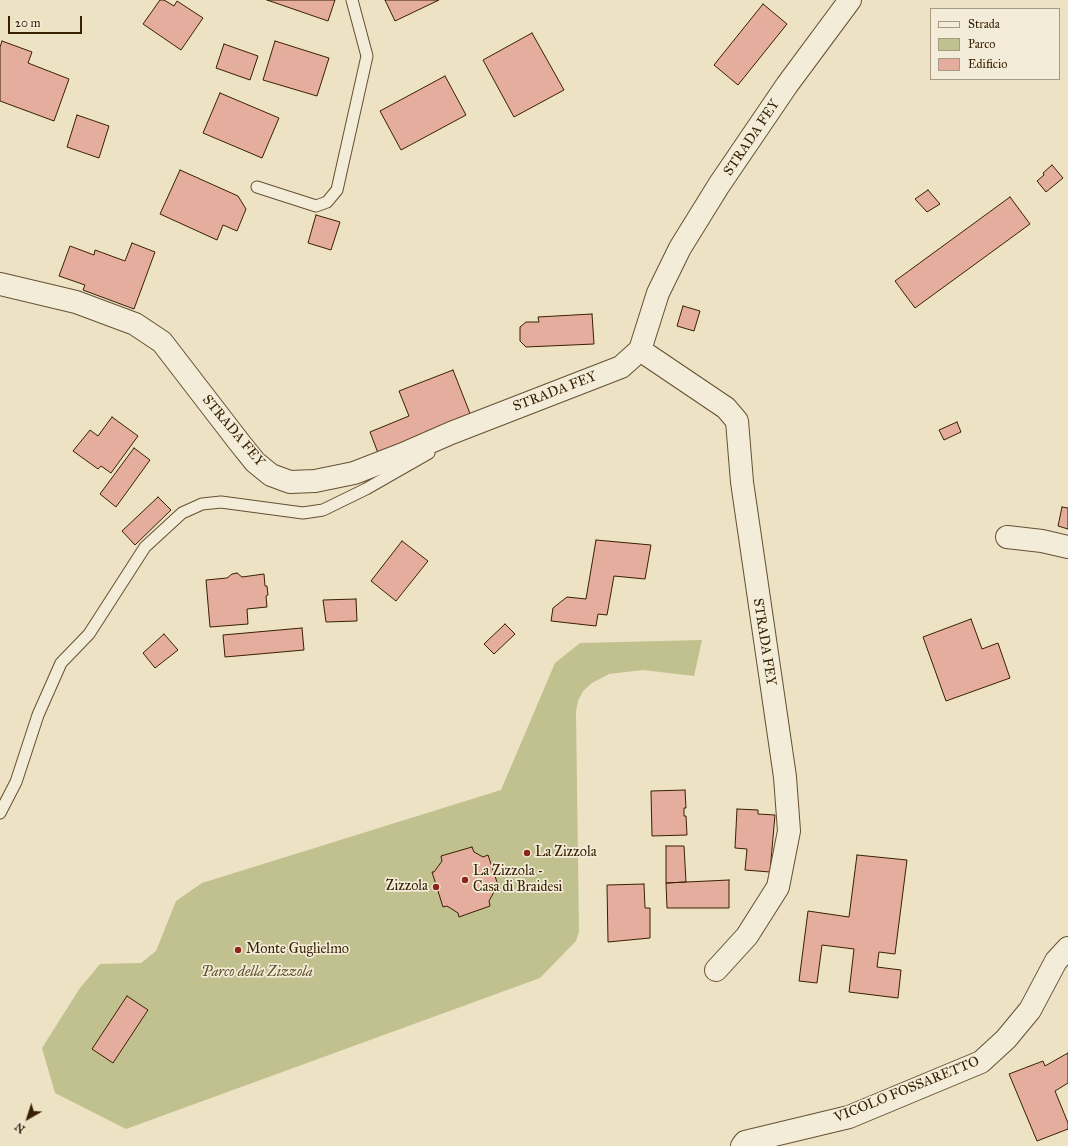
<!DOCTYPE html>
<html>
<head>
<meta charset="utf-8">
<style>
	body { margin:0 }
	#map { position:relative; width:1068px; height:1146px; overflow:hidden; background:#ede2c4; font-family:"IM FELL Great Primer",serif }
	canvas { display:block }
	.legend { position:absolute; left:930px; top:8px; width:130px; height:72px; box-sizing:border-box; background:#f3ecd9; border:1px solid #a89a82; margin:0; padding:5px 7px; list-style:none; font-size:12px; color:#382000 }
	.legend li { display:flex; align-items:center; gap:8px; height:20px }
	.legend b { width:20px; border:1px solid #a89a82 }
	.north { position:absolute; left:8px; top:1098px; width:40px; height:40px; -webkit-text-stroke:3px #f3ecd9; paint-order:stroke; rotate:219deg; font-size:11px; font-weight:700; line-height:16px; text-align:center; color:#382000 }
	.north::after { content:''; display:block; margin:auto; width:14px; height:18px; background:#382000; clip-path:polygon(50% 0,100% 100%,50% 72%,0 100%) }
	.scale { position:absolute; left:8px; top:16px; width:74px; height:18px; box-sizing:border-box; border:2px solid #382000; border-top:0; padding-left:5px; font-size:12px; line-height:14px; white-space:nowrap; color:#382000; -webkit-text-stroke:3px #f3ecd9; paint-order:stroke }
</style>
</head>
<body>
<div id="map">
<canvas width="1068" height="1146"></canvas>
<ul class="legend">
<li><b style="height:5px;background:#f3ecd9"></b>Strada</li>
<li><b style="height:11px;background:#c0c18f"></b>Parco</li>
<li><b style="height:11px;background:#e4ad9e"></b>Edificio</li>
</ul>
<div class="north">N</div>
<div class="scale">20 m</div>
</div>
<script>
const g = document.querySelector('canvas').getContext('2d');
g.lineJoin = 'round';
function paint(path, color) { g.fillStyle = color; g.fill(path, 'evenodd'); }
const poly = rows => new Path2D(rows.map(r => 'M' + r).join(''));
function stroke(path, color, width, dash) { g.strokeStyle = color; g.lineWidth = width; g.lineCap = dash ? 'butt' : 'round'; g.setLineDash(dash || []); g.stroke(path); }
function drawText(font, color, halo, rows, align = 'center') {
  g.font = font + ' "IM FELL Great Primer",serif'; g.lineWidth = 3.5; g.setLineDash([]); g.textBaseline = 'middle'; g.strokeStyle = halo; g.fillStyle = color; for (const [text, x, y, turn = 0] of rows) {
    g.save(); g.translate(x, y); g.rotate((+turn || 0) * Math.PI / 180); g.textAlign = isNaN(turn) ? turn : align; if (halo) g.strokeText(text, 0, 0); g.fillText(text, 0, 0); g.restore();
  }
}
paint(poly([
	[702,640,694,676,643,670,609,674,592,683,583,691,578,701,576,712,579,932,576,941,540,978,126,1129,55,1093,42,1048,80,988,100,964,141,963,156,951,176,901,202,883,501,790,555,663,580,643]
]), '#c0c18f');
const building = poly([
	[160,0,164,0,174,6,177,1,203,18,181,50,143,24,160,0],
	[267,0,335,0,328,21,267,0],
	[385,0,439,0,395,21,385,0],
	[763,4,787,24,738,85,714,65,763,4],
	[532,33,564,90,514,117,483,60,532,33],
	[2,41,32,52,28,63,69,79,54,121,0,101,0,47,2,41],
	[275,41,329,58,317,96,263,80,275,41],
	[224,44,258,56,250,80,216,68,224,44],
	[445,76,466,115,401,150,380,111,445,76],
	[220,93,279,118,262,158,203,133,220,93],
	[77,115,109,126,99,158,67,147,77,115],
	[1052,165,1063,178,1046,192,1037,181,1044,175,1043,173,1052,165],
	[180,170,238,196,246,209,237,231,223,225,217,240,160,214,180,170],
	[928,190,940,204,927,212,915,199,928,190],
	[1010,197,1030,224,915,308,895,281,1010,197],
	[316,215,340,222,331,250,308,243,316,215],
	[132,243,155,252,134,309,83,290,85,285,59,276,70,246,94,255,95,250,125,261,132,243],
	[683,306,700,311,694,331,677,326,683,306],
	[592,314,594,344,526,347,520,341,520,327,526,322,539,322,538,317,592,314],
	[453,370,471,416,378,453,370,432,409,416,399,391,453,370],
	[112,417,138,436,111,473,101,466,98,469,73,451,90,430,98,436,112,417],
	[957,422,961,432,944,440,939,430,957,422],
	[134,448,150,460,116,507,100,494,134,448],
	[158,497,171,510,135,545,122,531,158,497],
	[1062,507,1068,508,1068,529,1058,526,1062,507],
	[596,540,651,545,645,579,614,576,607,615,598,614,596,626,551,621,553,608,567,597,586,599,596,540],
	[402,541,428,561,396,601,371,581,402,541],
	[237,573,242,577,264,574,265,586,267,586,268,595,266,596,267,607,247,609,248,624,210,627,206,580,227,578,232,574,237,573],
	[356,599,357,621,326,622,323,600,356,599],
	[971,619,982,649,998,643,1010,678,946,701,923,637,971,619],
	[505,624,515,634,494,654,484,644,505,624],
	[302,628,304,650,225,657,223,635,302,628],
	[164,634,178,650,155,668,143,653,164,634],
	[685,790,686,808,684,808,684,816,686,816,687,835,652,836,651,791,685,790],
	[737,809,758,810,758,814,775,815,770,872,745,870,747,849,735,848,737,809],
	[666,846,684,846,686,882,666,883,666,846],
	[472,847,474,852,483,857,488,855,499,888,495,890,489,901,490,906,459,917,458,913,447,906,443,907,432,872,434,872,442,861,441,856,472,847],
	[857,855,907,860,895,954,879,952,877,967,901,970,898,998,849,992,854,949,822,945,817,983,799,981,808,911,849,917,857,855],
	[729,880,729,908,667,908,666,883,729,880],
	[644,884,645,908,650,908,650,938,608,942,607,885,644,884],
	[127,996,148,1010,113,1063,92,1049,127,996],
	[1068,1053,1068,1083,1055,1091,1068,1123,1068,1129,1037,1141,1009,1074,1043,1061,1045,1066,1068,1053]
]);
paint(building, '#e4ad9e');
stroke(building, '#382000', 1);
const lane = poly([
	[257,187,316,206,327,202,337,190,367,56,352,0],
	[0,813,16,782,38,715,61,663,89,634,145,547,182,513,202,504,221,502,303,513,323,510,366,489,429,453]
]);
const street = poly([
	[0,284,76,302,135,324,162,342,239,442,255,462,271,475,290,482,315,481,354,473,403,454,451,433,621,367,640,350,658,293,680,248,719,185,787,85,850,0],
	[640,350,726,408,737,421,742,482,785,777,789,831,778,887,747,936,716,970],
	[1007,537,1042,541,1068,547],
	[742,1146,745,1142,849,1117,981,1062,1006,1039,1030,1010,1056,961,1068,948]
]);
stroke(lane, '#655031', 13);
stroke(street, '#655031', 24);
stroke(lane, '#f3ecd9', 11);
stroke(street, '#f3ecd9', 22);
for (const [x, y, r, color] of [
	[527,853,4,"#8f2418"],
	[465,880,4,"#8f2418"],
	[436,887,4,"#8f2418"],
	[238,950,4,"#8f2418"]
]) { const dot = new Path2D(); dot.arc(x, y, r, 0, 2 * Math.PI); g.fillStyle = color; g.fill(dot); stroke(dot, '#f3ecd9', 1.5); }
drawText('14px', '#382000', '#f3ecd9', [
	["STRADA FEY",752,138,-56],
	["STRADA FEY",555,392,-21],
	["STRADA FEY",233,431,50],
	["STRADA FEY",764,642,81],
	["VICOLO FOSSARETTO",907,1090,-22]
]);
drawText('14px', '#382000', '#f3ecd9', [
	["La Zizzola",535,853],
	["La Zizzola -",473,872],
	["Casa di Braidesi",473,888],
	["Zizzola",428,887,"right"],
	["Monte Guglielmo",246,950]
], 'left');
drawText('italic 14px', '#61502b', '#f3ecd9', [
	["Parco della Zizzola",257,973]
]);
</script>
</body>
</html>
